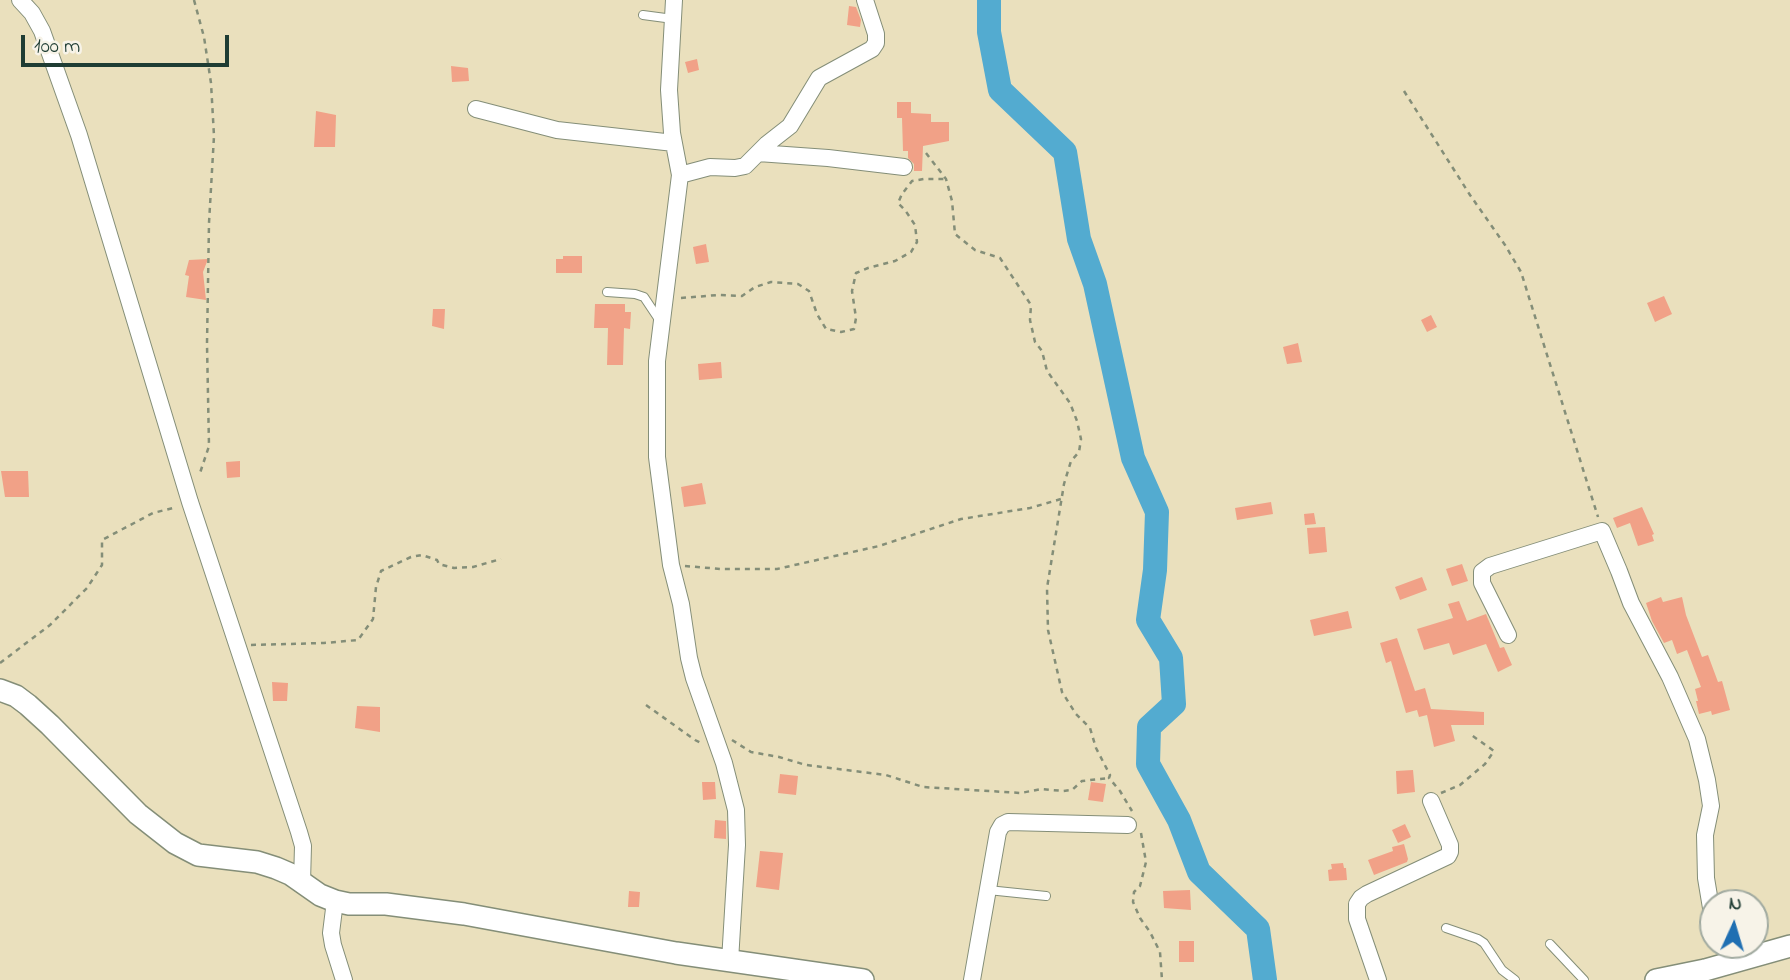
<!DOCTYPE html>
<html>
<head>
<meta charset="utf-8">
<style>
	body { margin:0 }
	#map { position:relative; width:1790px; height:980px; overflow:hidden; background:#eae0bd; font-family:"Indie Flower",sans-serif }
	canvas { display:block }
	.north { position:absolute; left:1699px; top:889px; width:70px; height:70px; box-sizing:border-box; background:#f7f3e8; border:2px solid #a1aaa0; border-radius:50%; rotate:4deg; font-size:19px; font-weight:700; line-height:28px; text-align:center; color:#1f3d34 }
	.north::after { content:''; display:block; margin:auto; width:24px; height:32px; background:#1f6fb2; clip-path:polygon(50% 0,100% 100%,50% 72%,0 100%) }
	.scale { position:absolute; left:21px; top:35px; width:208px; height:32px; box-sizing:border-box; border:4px solid #1f3d34; border-top:0; padding-left:9px; font-size:21px; line-height:24px; white-space:nowrap; color:#1f3d34; -webkit-text-stroke:5px #f7f3e8; paint-order:stroke }
</style>
</head>
<body>
<div id="map">
<canvas width="1790" height="980"></canvas>
<div class="north">N</div>
<div class="scale">100 m</div>
</div>
<script>
const g = document.querySelector('canvas').getContext('2d');
g.lineJoin = 'round';
const poly = rows => new Path2D(rows.map(r => 'M' + r).join(''));
function stroke(path, color, width, dash) { g.strokeStyle = color; g.lineWidth = width; g.lineCap = dash ? 'butt' : 'round'; g.setLineDash(dash || []); g.stroke(path); }
function paint(path, color) { g.fillStyle = color; g.fill(path, 'evenodd'); }
stroke(poly([
	[989,0,989,32,1000,90,1065,152,1079,239,1095,284,1133,458,1157,512,1155,570,1148,620,1171,658,1174,704,1149,727,1148,764,1179,820,1199,872,1258,929,1265,980]
]), '#53abd0', 24);
paint(poly([
	[849,6,856,7,861,20,860,27,847,25],
	[697,59,699,70,688,73,685,62],
	[451,66,468,68,469,81,452,82],
	[897,102,911,102,911,113,931,114,931,122,949,122,949,141,923,146,922,171,914,171,914,164,908,158,908,151,903,151,902,118,897,118],
	[316,111,336,115,335,147,314,147],
	[706,244,709,262,696,264,693,247],
	[563,256,582,256,582,273,556,273,556,259,563,259],
	[208,259,203,272,206,300,186,297,189,276,185,275,189,260],
	[1664,296,1672,314,1655,322,1647,303],
	[595,304,625,304,625,312,631,312,630,329,624,328,623,365,607,365,608,328,594,328],
	[433,309,445,309,444,329,432,326],
	[1431,315,1437,327,1427,332,1421,320],
	[1298,343,1302,362,1287,364,1283,347],
	[721,362,722,378,699,380,698,364],
	[240,461,240,477,227,478,226,462],
	[1,471,28,471,29,497,5,497],
	[702,483,706,504,684,507,681,487],
	[1271,502,1273,514,1237,520,1235,508],
	[1642,507,1654,534,1652,535,1654,541,1638,546,1630,523,1617,528,1613,518],
	[1314,513,1316,524,1305,525,1304,514],
	[1325,527,1327,552,1309,554,1307,528],
	[1462,564,1468,581,1452,586,1446,569],
	[1422,577,1427,590,1400,600,1395,587],
	[1661,597,1663,602,1682,597,1686,615,1702,657,1708,655,1718,682,1722,681,1730,710,1712,715,1711,711,1699,714,1696,701,1698,701,1695,689,1701,687,1687,650,1677,654,1672,640,1664,643,1652,621,1646,603],
	[1459,601,1467,621,1486,614,1500,648,1504,647,1512,665,1498,672,1486,644,1453,655,1449,643,1424,650,1417,629,1453,618,1448,604],
	[1348,611,1352,628,1314,636,1310,620],
	[1397,638,1415,691,1425,688,1431,709,1484,712,1484,725,1451,725,1455,741,1434,747,1427,715,1419,717,1417,710,1406,713,1391,661,1386,663,1380,643],
	[272,682,288,683,287,701,273,701],
	[357,706,380,707,380,732,355,728],
	[1413,770,1415,792,1397,794,1396,771],
	[780,774,798,776,796,795,778,793],
	[702,782,715,782,716,799,703,800],
	[1091,782,1106,784,1103,802,1088,800],
	[715,820,726,821,726,839,714,838],
	[1405,824,1411,837,1398,843,1392,830],
	[1404,844,1408,859,1407,862,1374,875,1368,860,1393,851,1392,847],
	[760,851,783,853,779,890,756,887],
	[1343,863,1344,868,1346,868,1347,880,1329,881,1328,870,1332,869,1331,864],
	[1190,890,1191,910,1164,908,1163,891],
	[629,891,640,892,639,907,628,907],
	[1179,941,1194,941,1194,962,1179,962]
]), '#f1a187');
const lane = poly([
	[643,15,673,19],
	[607,292,635,294,644,297,660,321],
	[988,890,1046,896],
	[1446,928,1478,939,1484,943,1502,970,1515,980],
	[1550,944,1584,980]
]);
const street = poly([
	[20,0,32,13,42,31,79,135,190,502,299,832,303,846,302,882],
	[674,0,669,90,672,133,680,175,657,361,657,457,671,565,681,604,689,658,694,678,724,763,736,810,737,845,730,961],
	[476,109,557,130,674,143],
	[758,153,828,158,904,167],
	[680,175,710,167,735,168,745,166,767,144,790,126,819,78,872,49,876,43,876,34,865,0],
	[1508,635,1482,583,1482,572,1490,566,1602,531,1619,571,1631,603,1670,677,1697,739,1707,780,1711,806,1705,835,1706,878,1713,920],
	[335,901,331,933,333,945,344,980],
	[1724,945,1735,961],
	[972,980,998,832,1002,825,1008,822,1128,825],
	[1378,980,1357,919,1357,904,1361,898,1367,894,1448,856,1450,852,1450,845,1431,801]
]);
const secondary = poly([
	[0,690,16,696,28,705,50,725,138,814,175,843,198,855,257,862,276,868,290,874,320,895,335,901,349,904,386,904,464,914,676,953,863,980],
	[1656,980,1705,970,1790,946]
]);
stroke(lane, '#848e78', 10);
stroke(street, '#848e78', 18);
stroke(secondary, '#848e78', 24);
stroke(poly([
	[194,0,204,37,211,83,214,136,209,223,207,344,209,446,199,476],
	[1404,91,1470,195,1505,245,1521,272,1598,517],
	[926,153,946,179,952,201,955,234,975,250,1000,258,1031,305,1030,320,1035,342,1042,351,1047,371,1070,403,1077,421,1081,439,1079,452,1071,461,1064,484,1047,588,1048,630,1062,692,1076,714,1090,728,1096,748,1110,775,1109,778,1120,791,1132,811],
	[681,298,718,295,742,296,755,287,771,282,798,284,809,291,817,314,826,329,841,332,854,329,856,318,852,291,856,273,868,268,895,261,911,252,917,242,915,225,905,210,898,203,902,194,912,181,924,179,946,179],
	[685,566,721,569,777,569,879,546,961,519,1030,508,1061,499],
	[251,645,324,643,358,640,373,619,376,587,381,571,411,557,422,555,437,560,439,564,454,568,473,567,501,559],
	[0,663,50,625,87,588,102,565,102,540,153,513,177,507],
	[646,705,695,740,701,743],
	[732,740,751,752,779,757,806,765,886,775,923,787,1021,793,1041,789,1063,791,1072,790,1082,781,1109,778],
	[1441,793,1460,785,1485,764,1494,751,1470,734],
	[1141,833,1146,862,1140,886,1134,892,1133,902,1140,918,1150,932,1160,952,1162,980]
]), '#848e78', 2.5, [5, 5]);
stroke(lane, '#fff', 8);
stroke(street, '#fff', 16);
stroke(secondary, '#fff', 21);
</script>
</body>
</html>
